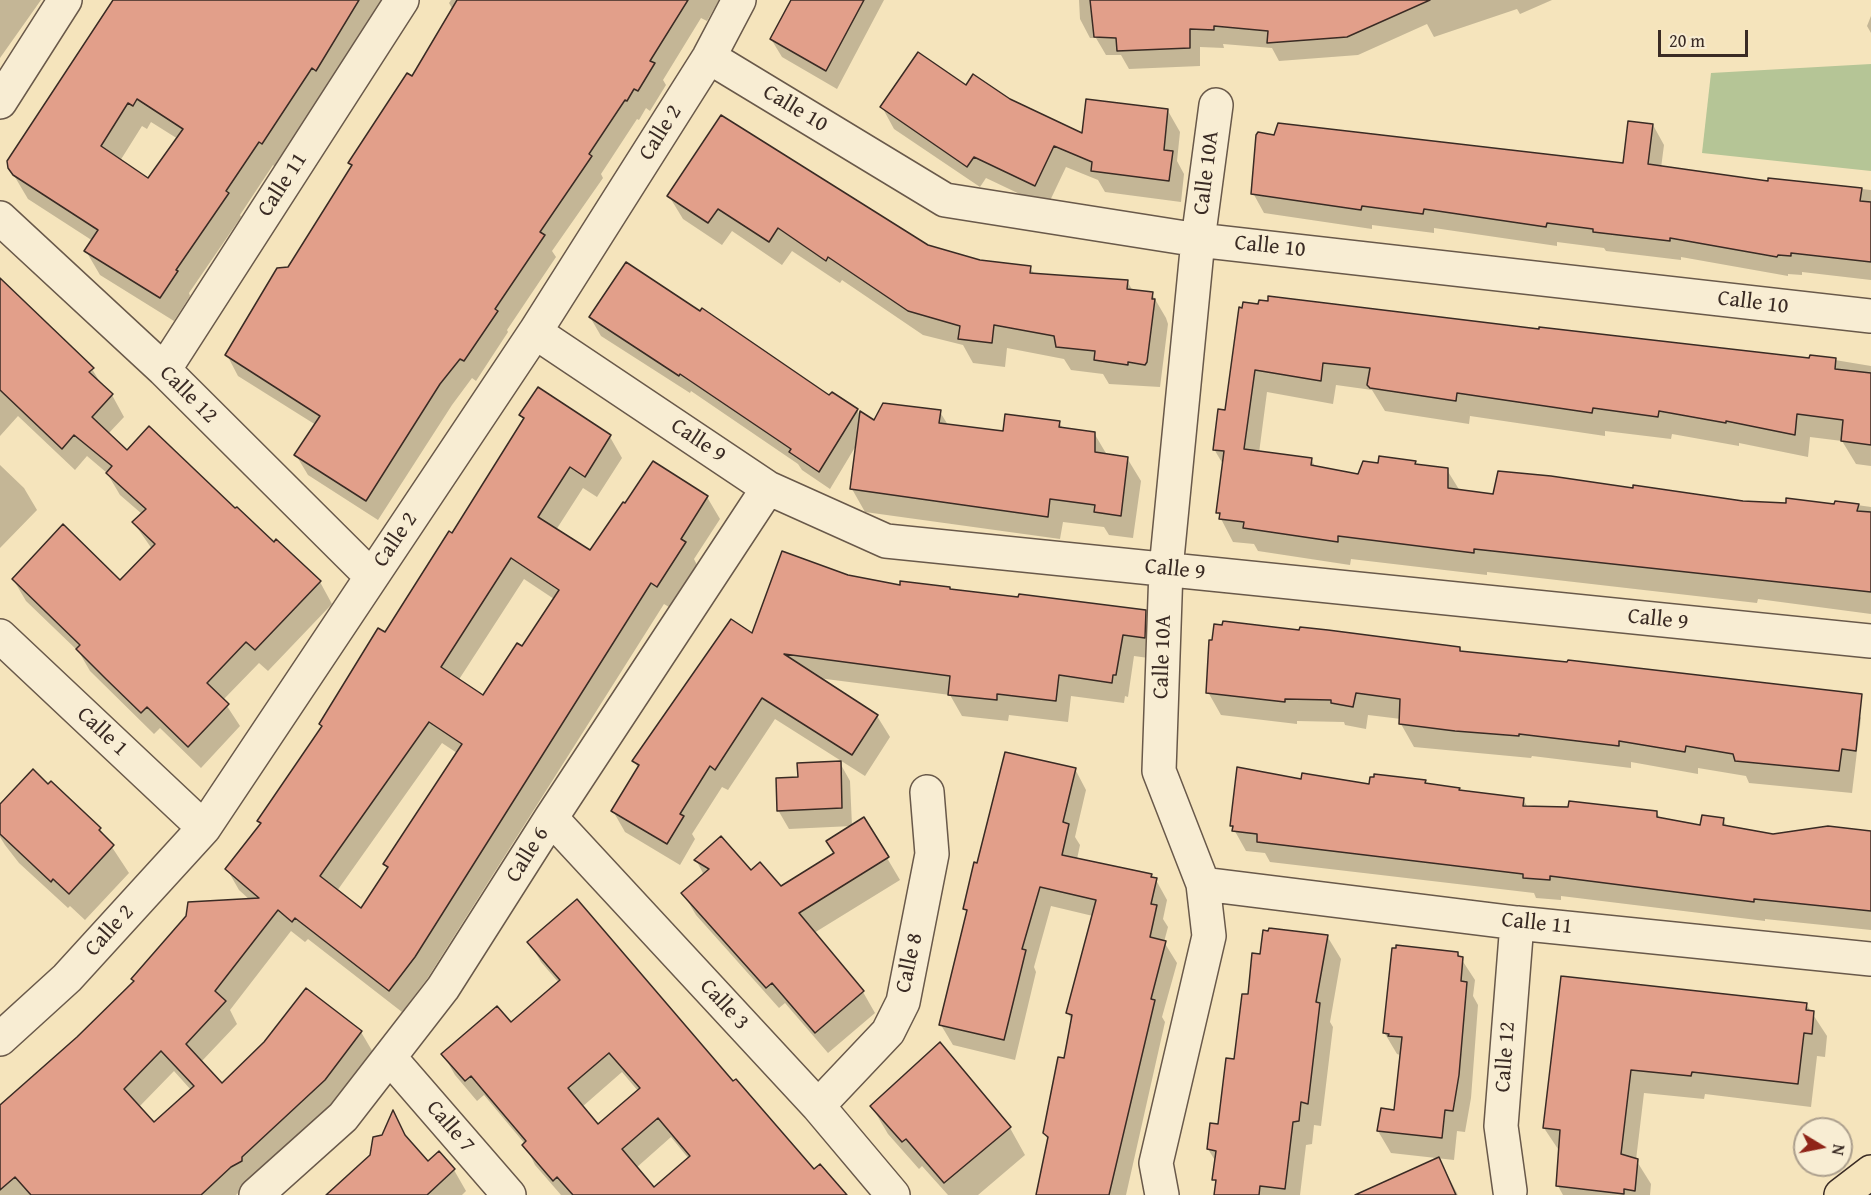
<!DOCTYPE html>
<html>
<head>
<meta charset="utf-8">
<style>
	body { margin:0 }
	#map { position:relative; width:1871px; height:1195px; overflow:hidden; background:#f5e4bc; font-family:"Gentium Book Plus",serif }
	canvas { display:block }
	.north { position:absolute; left:1793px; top:1117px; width:60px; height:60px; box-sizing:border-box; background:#f8edd3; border:2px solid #ac9f8d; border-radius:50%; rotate:100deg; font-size:16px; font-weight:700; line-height:24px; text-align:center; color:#3a2b24 }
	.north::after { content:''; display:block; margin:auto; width:21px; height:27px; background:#8f2418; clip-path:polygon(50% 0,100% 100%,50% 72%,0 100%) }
	.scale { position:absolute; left:1658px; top:30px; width:90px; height:27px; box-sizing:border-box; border:3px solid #3a2b24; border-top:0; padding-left:8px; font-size:18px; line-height:21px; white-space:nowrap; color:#3a2b24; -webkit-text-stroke:4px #f8edd3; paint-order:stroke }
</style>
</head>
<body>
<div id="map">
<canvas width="1871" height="1195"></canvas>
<div class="north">N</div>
<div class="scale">20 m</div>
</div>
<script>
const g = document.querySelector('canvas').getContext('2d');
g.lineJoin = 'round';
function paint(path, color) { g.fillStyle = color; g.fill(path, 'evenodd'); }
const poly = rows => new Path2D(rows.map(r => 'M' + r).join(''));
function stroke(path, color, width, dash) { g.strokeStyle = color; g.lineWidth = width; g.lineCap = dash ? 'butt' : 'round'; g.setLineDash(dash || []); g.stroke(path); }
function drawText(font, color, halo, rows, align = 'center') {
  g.font = font + ' "Gentium Book Plus",serif'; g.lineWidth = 6; g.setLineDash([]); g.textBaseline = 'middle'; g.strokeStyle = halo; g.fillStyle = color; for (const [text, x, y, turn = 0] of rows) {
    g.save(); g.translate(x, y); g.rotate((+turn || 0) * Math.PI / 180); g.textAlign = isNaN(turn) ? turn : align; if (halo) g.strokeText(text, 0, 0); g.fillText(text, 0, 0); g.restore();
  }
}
paint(poly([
	[1871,64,1871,171,1702,153,1711,73]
]), '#b5c596');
paint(poly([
	[0,0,41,0,0,58],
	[113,0,385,0,275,167,273,165,240,215,241,217,189,293,190,296,174,321,100,275,86,251,93,241,28,199,9,167,8,161],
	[151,122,178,139,149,180,120,161,142,126,147,129],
	[451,0,719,0,707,21,701,18,663,80,666,85,650,111,646,108,639,120,637,119,601,174,603,178,552,251,556,257,507,330,508,332,476,381,472,378,452,405,378,520,308,475,296,455,316,425,238,376,227,355,289,268,353,167,350,163,412,78,453,10,449,3],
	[793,0,884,0,837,89,782,57,771,39],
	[1079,0,1552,0,1520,14,1517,9,1434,37,1427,24,1358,55,1279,61,1272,48,1223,44,1224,48,1200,47,1200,66,1129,69,1121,55,1106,55,1096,38,1090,38,1080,19],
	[1871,16,1871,33,1867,26],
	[966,87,1009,100,1083,136,1168,111,1180,132,1177,161,1184,174,1181,202,1105,192,1098,180,1066,167,1047,207,986,178,980,187,894,129,882,107],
	[1653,125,1664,145,1661,168,1769,183,1828,185,1871,190,1871,280,1802,272,1802,275,1788,274,1788,276,1681,257,1681,260,1606,251,1604,248,1557,242,1557,246,1434,228,1434,233,1372,225,1372,229,1264,213,1253,193,1252,177,1259,134,1624,164],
	[669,196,927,246,979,261,1030,268,1035,275,1127,281,1133,291,1152,294,1166,318,1168,324,1160,387,1109,384,1103,374,1071,370,1064,359,1007,348,1005,367,973,363,963,345,923,335,842,280,840,283,792,251,782,265,732,231,722,245,683,219],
	[0,280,92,369,103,387,112,395,124,417,108,434,127,452,235,510,320,582,332,604,268,671,259,663,223,700,240,726,201,768,160,728,154,734,90,671,79,652,26,601,13,579,120,582,152,549,134,523,142,514,120,495,107,473,87,456,75,470,18,416,0,436],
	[1240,309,1540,331,1811,360,1811,356,1871,366,1871,466,1856,464,1842,441,1810,437,1808,457,1739,443,1739,446,1672,434,1671,439,1605,431,1605,436,1470,416,1469,424,1385,411,1372,390,1336,385,1333,404,1267,392,1259,453,1311,459,1316,468,1359,475,1379,465,1415,462,1417,466,1447,470,1460,491,1494,495,1634,490,1743,502,1836,506,1836,502,1871,507,1871,614,1758,599,1757,603,1487,572,1487,575,1351,559,1350,565,1258,551,1254,544,1233,542,1218,513,1224,466,1214,449,1227,411],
	[590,317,830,398,857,410,861,417,875,422,940,412,948,425,1004,432,1059,422,1063,429,1094,433,1107,455,1127,458,1141,481,1133,538,1109,535,1104,527,1063,522,1060,539,865,512,852,489,857,444,830,489,802,470,798,464,691,391,690,393,601,336],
	[521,415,610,437,622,458,597,497,583,488,556,530,591,552,626,506,653,463,707,497,720,519,694,559,697,565,669,607,664,604,427,979,402,1012,308,939,305,942,291,931,230,1010,237,1024,201,1062,222,1085,265,1043,306,990,361,1032,374,1054,337,1102,236,1195,0,1195,0,1107,250,900,239,890,227,869,261,825,259,821,322,727,320,724,452,535,524,420],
	[524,579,554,599,522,648,484,697,458,681],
	[442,743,457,753,385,864,388,869,361,910,337,891],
	[174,1071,191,1090,154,1124,139,1107],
	[0,465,24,488,37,510,0,548],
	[847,577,901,587,1145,611,1157,633,1156,659,1134,656,1128,697,1125,696,1124,703,1071,696,1068,722,1009,715,1008,721,962,716,950,695,818,678,877,716,890,737,865,776,775,719,728,790,722,787,692,834,695,839,680,865,625,832,613,811,638,768,634,761,753,635],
	[1460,648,1462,653,1848,695,1861,718,1852,793,1749,783,1746,776,1698,768,1698,774,1631,762,1631,768,1532,756,1531,758,1414,747,1401,724,1401,719,1368,715,1366,729,1345,725,1344,722,1297,721,1297,724,1221,715,1208,692],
	[840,763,850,781,852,826,789,829,778,810],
	[1075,769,1086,790,1075,837,1080,845,1077,859,1151,875,1156,880,1167,900,1163,919,1168,927,1164,942,1177,963,1162,1017,1165,1022,1126,1195,1040,1195,1049,1142,1044,1133,1066,1059,1072,1021,1068,1013,1093,916,1051,906,1034,967,1036,972,1015,1060,953,1045,941,1025,967,914,965,909,978,865],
	[1303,780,1371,786,1425,781,1427,785,1459,789,1460,792,1523,799,1528,808,1656,812,1661,819,1701,826,1723,819,1727,827,1773,835,1871,833,1871,930,1765,919,1765,921,1561,896,1561,900,1536,898,1534,893,1270,862,1265,853,1246,851,1232,826],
	[0,806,100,829,129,873,85,920,70,906,68,908,19,863,5,845,0,837],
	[864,819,900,880,814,933,863,992,875,1013,828,1053,785,1003,779,1008,696,915,683,893,704,875,696,860,751,872,781,888,835,854],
	[1327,936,1341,959,1330,1022,1333,1027,1321,1126,1314,1125,1312,1144,1306,1145,1300,1195,1215,1195,1216,1162,1208,1149,1220,1126,1249,996,1262,956],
	[529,942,733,1084,813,1171,845,1195,561,1195,535,1165,525,1144,484,1095,477,1101,455,1075,443,1054,511,1024,559,983,541,962],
	[622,1072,638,1091,598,1126,582,1107],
	[671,1137,689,1159,654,1189,636,1168],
	[1458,954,1475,980,1473,996,1478,1005,1471,1098,1465,1132,1457,1131,1454,1160,1391,1153,1378,1131,1395,1111,1400,1055,1397,1054,1384,1032],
	[1562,978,1806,1004,1827,1036,1825,1057,1817,1056,1811,1107,1705,1094,1704,1099,1644,1093,1636,1160,1651,1184,1650,1195,1563,1195,1558,1186,1560,1152,1544,1128],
	[872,1107,1010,1128,1025,1155,978,1195,948,1195,922,1166,919,1169,888,1134],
	[393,1113,409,1142,428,1163,454,1170,466,1191,462,1195,329,1195,371,1156],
	[1439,1159,1458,1195,1376,1195]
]), '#0003');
const building = poly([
	[113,0,359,0,316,71,312,68,262,144,259,142,226,191,229,193,176,270,178,271,160,298,84,251,98,230,13,175,8,168,7,161,113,0],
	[137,99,183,129,148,178,101,146,128,103,133,106,137,99],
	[457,0,688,0,650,61,655,63,638,91,634,89,627,101,625,100,589,154,592,156,540,232,545,235,495,309,498,311,464,361,460,359,440,384,366,501,294,455,320,416,225,355,277,268,288,267,352,165,348,163,407,73,412,76,457,0],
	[791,0,864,0,826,71,770,39,791,0],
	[1090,0,1430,0,1347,37,1267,43,1268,31,1214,26,1214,30,1190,29,1190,48,1117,51,1116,38,1094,37,1090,0],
	[918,52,966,85,973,74,1010,99,1082,133,1086,99,1168,109,1164,150,1173,151,1169,181,1091,171,1092,162,1054,146,1035,186,974,157,967,167,880,107,918,52],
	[721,115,928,245,980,260,1031,266,1030,273,1128,280,1127,289,1153,292,1152,299,1155,299,1147,362,1145,365,1128,362,1128,365,1094,360,1095,351,1056,347,1054,336,994,325,992,343,958,339,960,326,908,311,828,257,826,261,778,228,769,242,718,209,708,223,667,196,721,115],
	[1628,121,1653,124,1648,164,1768,181,1768,178,1862,188,1860,201,1871,202,1871,262,1791,253,1791,256,1778,255,1777,257,1670,238,1670,241,1593,232,1593,229,1547,223,1546,227,1424,209,1423,214,1362,206,1361,210,1251,194,1256,135,1258,132,1274,135,1278,123,1623,163,1628,121],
	[626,262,700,311,702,308,829,395,832,392,858,409,819,472,789,452,791,449,680,374,679,376,589,317,626,262],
	[0,278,94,368,89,372,113,394,92,417,127,450,149,426,235,508,237,507,274,542,276,539,321,581,255,650,246,642,207,683,229,704,188,747,147,707,141,713,106,679,76,649,80,645,12,579,63,524,120,580,155,544,132,522,146,509,106,473,112,466,74,435,62,449,0,390,0,278],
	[1268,296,1539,329,1539,327,1809,358,1810,355,1836,358,1835,369,1871,373,1871,445,1841,441,1843,420,1797,414,1795,435,1726,421,1726,423,1659,411,1658,417,1593,408,1592,413,1457,393,1456,401,1370,388,1367,385,1370,368,1323,363,1321,381,1255,370,1244,449,1312,458,1311,465,1358,474,1363,461,1378,463,1379,456,1416,461,1415,464,1448,468,1448,488,1493,494,1498,471,1551,476,1633,488,1633,485,1743,501,1786,503,1786,498,1834,504,1835,501,1859,504,1857,511,1871,512,1871,592,1474,549,1474,553,1338,536,1338,542,1243,528,1244,522,1219,519,1220,513,1216,513,1224,451,1213,450,1218,409,1225,410,1239,307,1242,308,1243,302,1258,304,1259,300,1268,301,1268,296],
	[538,387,611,435,585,477,570,467,538,517,590,550,623,502,625,503,653,461,708,496,681,539,686,542,657,587,651,583,415,957,389,991,295,918,292,922,278,910,215,991,226,1001,186,1044,222,1083,264,1042,306,988,362,1031,325,1080,242,1157,242,1161,231,1167,201,1195,31,1195,15,1177,0,1190,0,1105,77,1037,134,981,131,979,186,916,188,902,259,898,225,869,261,823,257,821,322,726,319,724,378,628,385,632,449,531,452,533,524,418,519,415,538,387],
	[511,558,559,590,522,646,517,643,483,695,441,667,511,558],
	[429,722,462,744,383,864,388,867,361,908,320,876,429,722],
	[161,1051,194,1086,154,1122,124,1089,161,1051],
	[883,403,941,410,939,423,1003,431,1005,414,1060,421,1059,427,1095,432,1095,452,1128,457,1121,516,1094,512,1095,505,1050,499,1048,517,850,489,860,411,874,420,883,403],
	[782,551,848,575,900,585,900,581,950,587,950,589,1018,597,1019,594,1146,610,1145,638,1123,635,1116,675,1113,675,1112,683,1059,675,1056,701,997,694,997,700,948,695,950,676,784,654,878,715,852,755,762,698,715,770,710,766,680,814,684,816,667,844,611,811,639,765,632,761,731,619,752,633,782,551],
	[1223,621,1299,630,1300,627,1328,630,1460,647,1460,651,1567,662,1568,660,1862,694,1856,751,1842,749,1839,771,1735,761,1733,754,1686,746,1685,752,1619,741,1619,746,1519,734,1519,736,1455,731,1399,724,1400,699,1356,693,1353,707,1331,703,1331,700,1285,699,1285,702,1206,693,1209,640,1212,640,1214,624,1222,625,1223,621],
	[1005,752,1076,768,1063,822,1069,824,1062,855,1152,874,1151,877,1157,878,1151,904,1157,905,1150,937,1166,941,1151,999,1155,1000,1109,1195,1036,1195,1048,1137,1043,1133,1058,1057,1064,1058,1072,1015,1066,1013,1096,900,1040,887,1022,949,1026,950,1004,1040,939,1025,967,910,963,909,974,862,977,863,1005,752],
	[841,761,842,808,777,811,776,778,798,777,797,763,841,761],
	[1237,767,1301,779,1302,773,1369,784,1370,777,1374,777,1374,774,1426,780,1425,783,1460,788,1459,790,1524,798,1523,806,1568,807,1569,801,1657,811,1657,817,1700,825,1702,815,1724,818,1723,825,1773,834,1828,826,1871,831,1871,911,1754,899,1754,902,1550,876,1550,880,1523,878,1523,874,1257,842,1257,834,1232,831,1233,826,1230,826,1237,767],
	[33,769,48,784,51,781,101,828,99,830,114,845,69,894,53,879,51,882,0,834,0,804,33,769],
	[864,817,889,857,799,913,864,991,815,1033,772,983,766,988,681,893,709,869,694,860,721,836,751,870,760,862,781,886,834,853,826,841,864,817],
	[577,899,733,1081,736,1079,814,1169,820,1164,847,1195,573,1195,557,1177,553,1181,522,1145,526,1141,471,1076,465,1081,441,1054,497,1006,511,1022,560,980,527,942,577,899],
	[609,1053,640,1088,598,1124,568,1088,609,1053],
	[658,1118,690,1156,654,1187,622,1149,658,1118],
	[1269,928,1328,935,1316,1002,1320,1003,1308,1104,1301,1102,1299,1121,1293,1122,1285,1189,1260,1186,1259,1195,1214,1195,1216,1180,1212,1180,1216,1151,1207,1149,1210,1123,1218,1124,1226,1058,1234,1059,1242,994,1248,994,1252,953,1260,954,1263,930,1268,931,1269,928],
	[1396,945,1458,952,1458,956,1463,957,1461,981,1467,982,1459,1075,1453,1111,1445,1110,1442,1138,1377,1131,1381,1108,1394,1110,1402,1037,1388,1036,1389,1034,1383,1033,1392,948,1396,948,1396,945],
	[1561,976,1807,1003,1806,1010,1814,1011,1812,1034,1804,1033,1798,1084,1692,1072,1691,1076,1631,1070,1621,1154,1638,1159,1635,1191,1624,1189,1624,1194,1556,1186,1560,1130,1543,1128,1561,976],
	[940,1042,1011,1127,944,1183,906,1139,902,1142,870,1106,940,1042],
	[393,1110,405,1135,428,1161,439,1151,455,1169,427,1195,326,1195,370,1155,373,1137,382,1135,393,1110],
	[1439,1157,1456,1195,1355,1195,1439,1157]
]);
paint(building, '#e29f8a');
stroke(building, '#3a2b24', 1.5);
const street = poly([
	[709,57,945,200,1198,240,1871,316],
	[0,102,65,0],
	[0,218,164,370,371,576],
	[535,332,768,488,886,541,1871,641],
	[164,370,402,0],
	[0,636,204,828],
	[551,818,818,1106,893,1195],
	[1203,884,1517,923,1871,959],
	[0,1039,67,978,204,828,535,332,709,57,739,0],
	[391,1059,509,1195],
	[818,1106,888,1032,903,1002,932,854,927,792],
	[1510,1191,1501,1126,1517,923],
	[256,1195,343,1117,443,988,551,818,768,488],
	[1162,1195,1156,1163,1209,936,1203,884,1159,771,1166,569,1198,240,1216,105]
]);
const highway = poly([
	[1841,1195,1871,1172]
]);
stroke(street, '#69594a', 36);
stroke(highway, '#3a2b24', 36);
stroke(street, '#f8edd3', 33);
stroke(highway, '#f5e4bc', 33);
drawText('22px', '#3a2b24', '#f8edd3', [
	["Calle 10",795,109,31],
	["Calle 2",661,133,-58],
	["Calle 10A",1207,173,-83],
	["Calle 11",283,185,-57],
	["Calle 10",1270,247,6],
	["Calle 10",1753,303,7],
	["Calle 12",188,395,45],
	["Calle 9",698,441,34],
	["Calle 2",396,540,-56],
	["Calle 9",1175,570,6],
	["Calle 9",1658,620,6],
	["Calle 10A",1163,657,-88],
	["Calle 1",102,732,43],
	["Calle 6",528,855,-58],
	["Calle 11",1537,924,6],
	["Calle 2",110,931,-48],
	["Calle 8",910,963,-78],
	["Calle 3",724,1005,47],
	["Calle 12",1506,1057,-86],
	["Calle 7",450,1127,49]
]);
</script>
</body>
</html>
